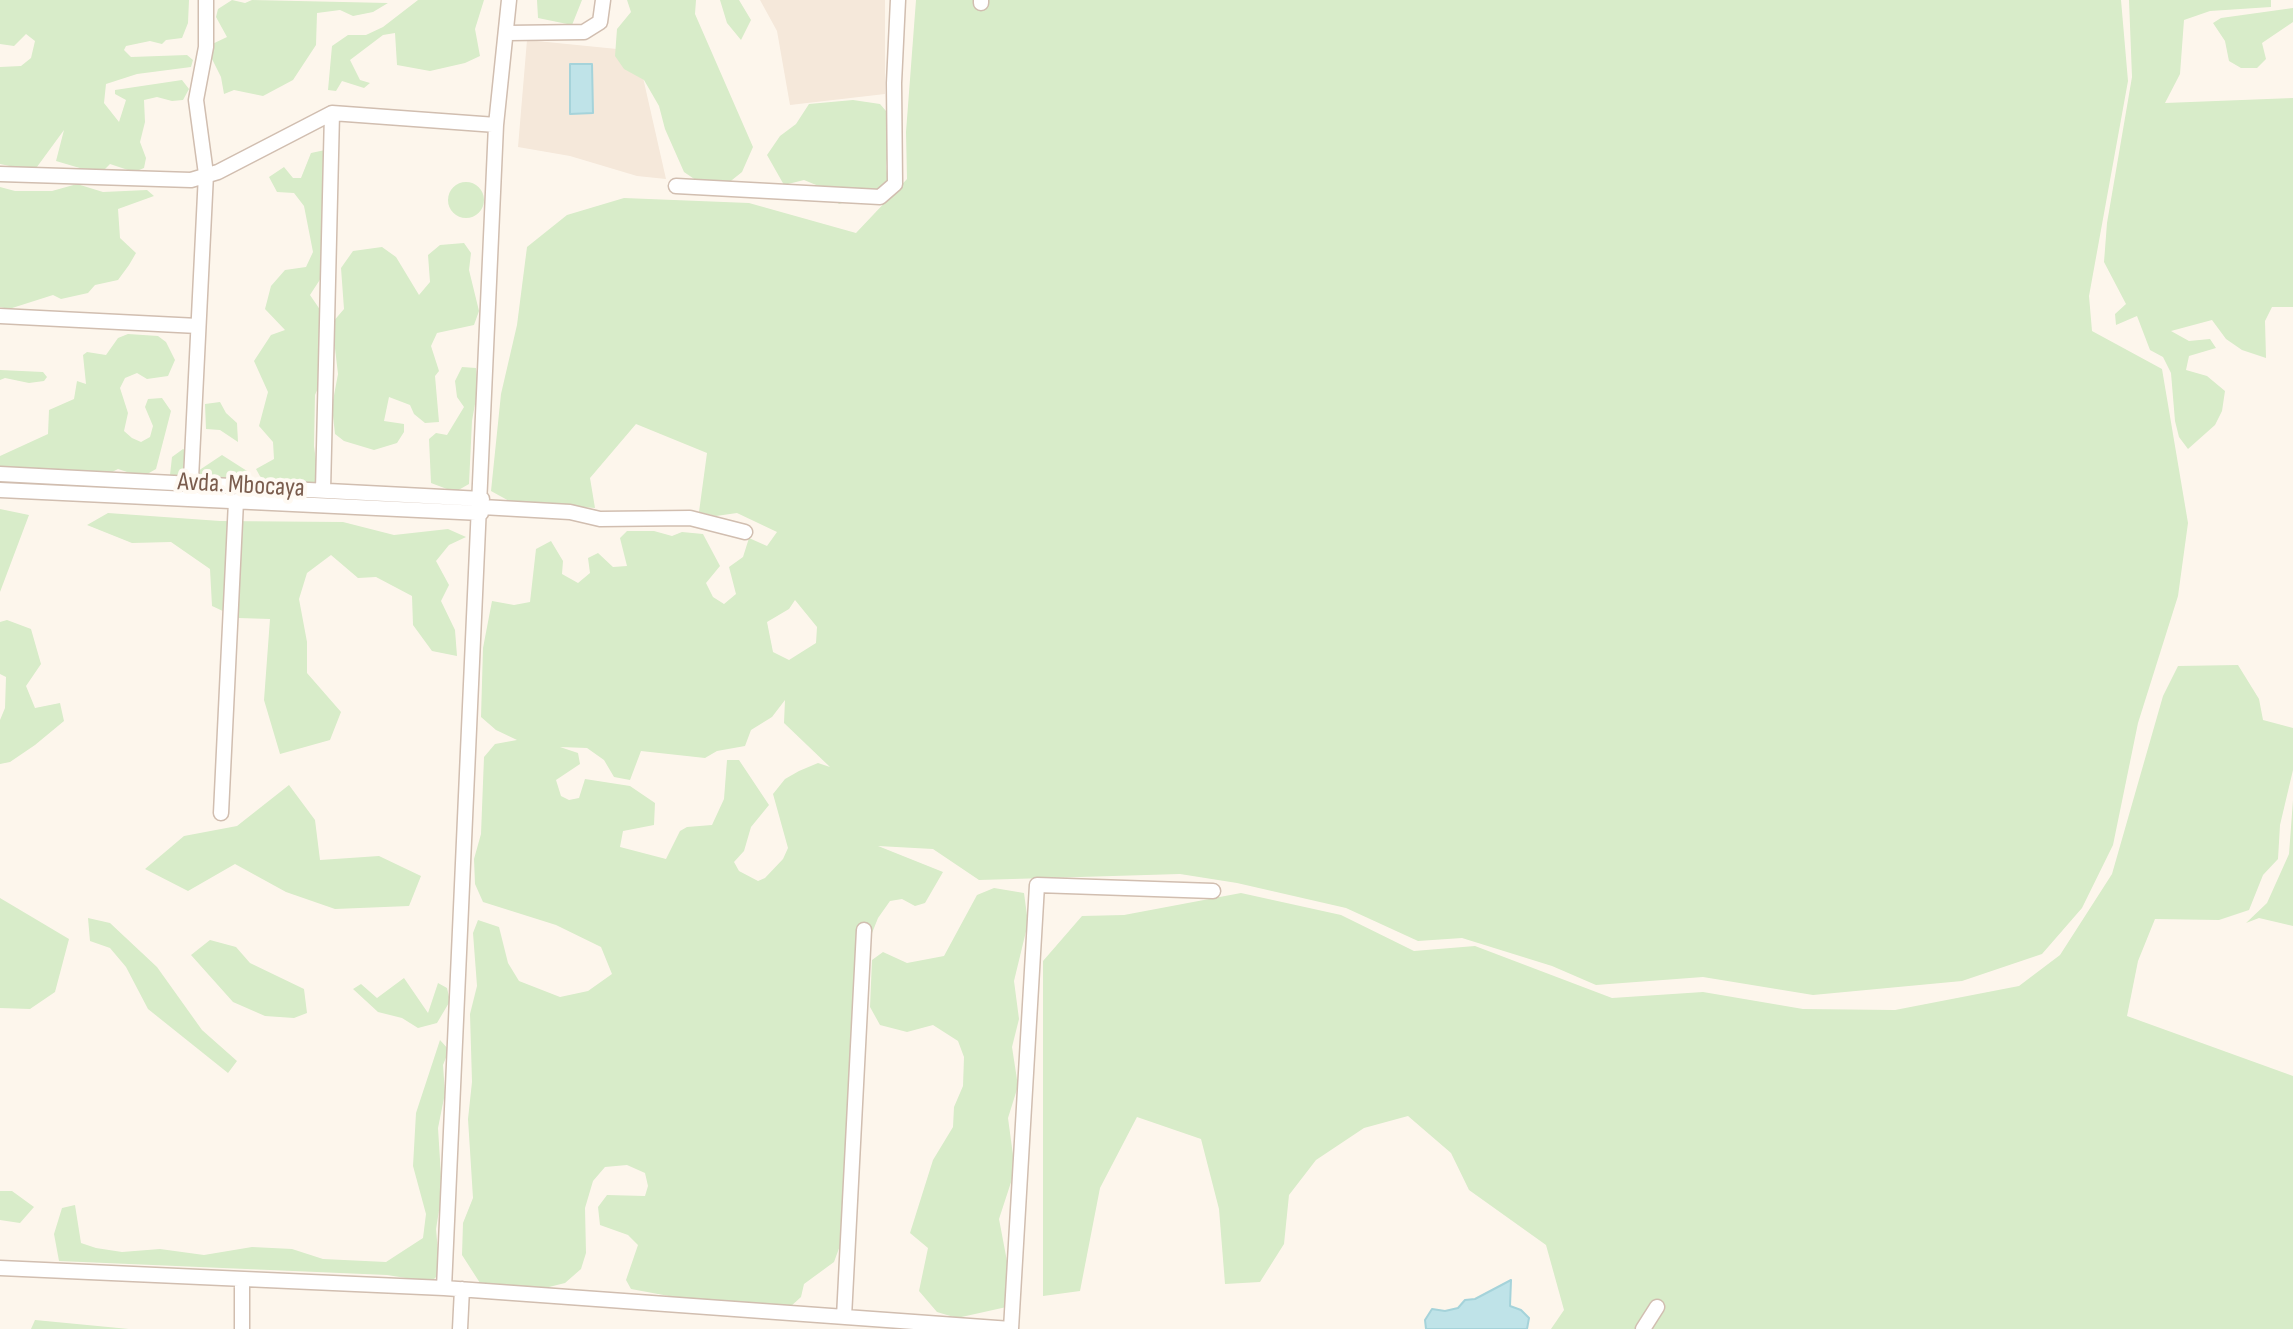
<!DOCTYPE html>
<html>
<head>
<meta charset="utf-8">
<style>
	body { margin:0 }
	canvas { display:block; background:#fdf6ec }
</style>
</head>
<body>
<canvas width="2293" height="1329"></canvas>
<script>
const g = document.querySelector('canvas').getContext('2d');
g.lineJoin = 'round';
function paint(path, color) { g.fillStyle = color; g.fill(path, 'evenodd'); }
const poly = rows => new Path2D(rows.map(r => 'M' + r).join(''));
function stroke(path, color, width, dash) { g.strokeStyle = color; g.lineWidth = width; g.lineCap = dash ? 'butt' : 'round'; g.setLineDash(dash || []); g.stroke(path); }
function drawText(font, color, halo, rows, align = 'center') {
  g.font = font + ' "Sofia Sans Condensed",sans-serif'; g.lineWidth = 8; g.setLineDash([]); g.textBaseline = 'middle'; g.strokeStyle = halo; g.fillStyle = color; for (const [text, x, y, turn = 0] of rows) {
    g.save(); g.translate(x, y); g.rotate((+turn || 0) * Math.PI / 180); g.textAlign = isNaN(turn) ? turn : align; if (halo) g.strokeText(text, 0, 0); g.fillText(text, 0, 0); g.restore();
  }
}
paint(poly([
	[760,0,885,0,885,94,790,105,777,31],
	[527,40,637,51,666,179,637,176,570,156,518,147]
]), '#f5e8da');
paint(poly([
	[0,0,189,0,188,23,182,38,166,40,162,44,150,41,126,46,124,50,131,57,187,55,193,60,191,67,137,74,106,84,104,103,119,122,126,100,115,94,115,90,182,80,189,89,183,100,172,101,157,97,144,100,145,122,140,142,146,158,144,168,134,172,110,164,100,174,56,161,64,130,34,171,0,164,0,67,21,66,31,58,35,41,26,34,14,46,0,44],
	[232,0,245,3,252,0,388,3,373,12,353,16,340,10,317,13,316,45,293,80,263,96,234,90,224,94,221,77,206,47,227,37,216,17,218,9],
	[418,0,484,0,475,29,480,56,465,63,430,71,397,65,395,33,383,35,350,60,360,80,370,83,364,88,342,81,336,91,328,90,332,46,348,35,366,35,383,27],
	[537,0,582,0,572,25,538,18],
	[627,0,696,0,695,14,753,147,742,172,727,184,709,189,684,172,665,129,659,106,644,80,624,69,615,56,617,29,631,12],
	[720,0,739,0,751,20,741,40,727,23],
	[916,0,2121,0,2128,81,2089,296,2092,331,2162,369,2188,523,2178,596,2138,723,2113,845,2082,908,2042,954,1962,981,1813,995,1703,977,1596,985,1552,966,1462,938,1418,941,1346,908,1237,883,1180,874,979,880,933,849,878,846,943,872,925,903,915,906,902,899,890,901,878,918,870,938,855,949,859,975,848,1097,848,1224,834,1262,804,1284,801,1297,790,1307,685,1299,631,1289,626,1280,638,1245,628,1235,600,1225,598,1207,607,1195,645,1196,648,1186,645,1173,627,1165,605,1167,593,1181,585,1208,586,1253,581,1269,565,1283,545,1288,480,1283,462,1255,463,1223,473,1198,468,1119,472,1082,470,1014,477,986,473,933,478,920,499,927,508,963,519,981,560,997,588,991,612,974,601,947,556,925,483,902,475,884,474,859,481,834,484,757,495,744,517,740,496,730,481,717,483,648,492,601,514,605,530,602,536,549,551,541,563,561,562,574,578,583,590,573,588,558,598,553,613,567,627,566,620,538,627,531,654,531,672,536,682,532,703,534,720,566,706,583,713,597,724,604,736,594,729,567,743,557,749,538,767,546,777,532,737,513,716,516,699,512,707,453,636,424,590,478,595,508,555,505,520,507,491,491,501,394,517,325,527,247,567,215,624,198,749,203,856,233,907,179,906,132],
	[795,600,817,627,816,643,789,660,773,652,767,622,789,609],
	[785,700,784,723,830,767,818,763,799,771,785,779,773,794,788,848,783,859,765,878,758,881,739,871,734,862,744,851,751,827,769,805,739,760,727,760,724,799,712,825,687,827,680,831,666,859,620,847,623,831,654,825,655,803,630,786,585,779,579,798,569,800,561,796,556,780,580,764,578,753,560,747,587,748,604,760,614,777,630,780,641,751,705,758,717,751,745,746,751,730,772,717],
	[2129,0,2271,0,2271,7,2210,11,2184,20,2180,74,2165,103,2293,98,2293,307,2272,307,2265,321,2266,358,2242,350,2226,339,2212,320,2171,331,2189,341,2210,339,2216,348,2189,356,2186,370,2207,376,2225,391,2222,411,2215,425,2188,449,2179,437,2175,421,2171,373,2163,357,2150,350,2137,316,2116,325,2115,314,2126,304,2104,262,2107,223,2132,77],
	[2293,8,2293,22,2262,43,2266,59,2257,68,2241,68,2229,61,2225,41,2213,23,2221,18],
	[853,100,880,104,892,118,886,166,889,188,839,204,821,187,804,180,784,185,767,155,780,136,796,124,809,104],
	[325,150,327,182,323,263,321,278,310,295,323,314,328,364,315,395,314,446,319,484,292,488,261,478,256,469,274,459,273,442,259,426,268,392,254,361,271,335,285,330,265,309,271,286,285,270,306,267,313,252,304,206,294,193,277,192,269,177,284,167,293,178,301,178,311,153],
	'448 200a18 18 0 1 1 36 0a18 18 0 1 1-36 0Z',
	[77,184,103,192,147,190,154,196,118,209,120,238,136,253,129,265,118,280,95,285,88,293,61,299,53,295,9,309,0,307,0,187,15,191,52,191],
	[464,243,471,253,469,270,479,311,474,325,437,333,431,346,439,371,435,376,439,422,425,423,414,414,410,405,389,397,384,421,404,424,404,432,397,443,374,450,344,441,335,434,332,406,338,374,332,323,344,309,341,268,353,251,382,247,396,257,419,295,430,282,428,255,440,245],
	[128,334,158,336,166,342,175,360,168,376,147,379,137,373,125,378,120,388,128,413,124,431,132,438,141,442,150,437,153,426,145,407,148,399,162,398,171,411,156,469,142,477,118,469,104,476,47,471,28,485,0,483,0,456,48,434,49,410,74,399,77,381,86,384,83,355,87,352,106,355,118,338],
	[462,367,476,368,478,387,472,421,469,484,455,492,431,483,429,439,436,433,447,435,464,407,457,397,455,381],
	[0,370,43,372,47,377,44,381,29,383,5,378,0,380],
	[220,402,226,413,237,423,238,442,220,430,206,429,205,404],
	[183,449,196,457,198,471,222,455,247,471,245,476,187,481,170,475,172,457],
	[0,509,29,515,0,592],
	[108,513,220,521,343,522,394,535,448,529,466,537,449,545,436,561,449,585,441,601,455,630,457,656,432,651,413,625,412,596,376,577,358,578,331,555,307,573,299,599,307,642,307,673,341,712,330,740,280,754,264,700,270,619,238,618,212,606,210,569,171,542,132,543,87,525],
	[7,620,31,629,41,664,26,686,35,708,60,703,64,721,35,745,10,762,0,764,0,720,5,708,6,677,0,674,0,622],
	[2238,665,2259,699,2263,720,2293,728,2293,770,2280,825,2278,859,2263,875,2249,910,2219,920,2155,919,2138,961,2127,1016,2293,1076,2293,1329,1551,1329,1564,1310,1546,1245,1469,1190,1451,1153,1408,1116,1364,1128,1316,1160,1289,1195,1284,1244,1260,1282,1225,1284,1219,1209,1201,1139,1137,1117,1100,1188,1080,1291,1043,1296,1043,961,1082,916,1124,915,1241,893,1341,915,1414,951,1475,946,1612,998,1703,992,1803,1009,1895,1010,2019,986,2060,955,2112,874,2163,696,2178,666],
	[289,785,315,820,320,860,379,856,421,876,409,906,335,909,286,892,235,864,188,891,145,869,184,836,237,826],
	[2293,800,2293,926,2259,918,2246,923,2267,903,2289,854],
	[994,888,1024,893,1028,923,1014,981,1019,1019,1012,1047,1018,1086,1008,1118,1015,1170,999,1219,1010,1277,1011,1306,957,1318,937,1312,919,1291,928,1248,910,1233,933,1160,953,1127,954,1107,963,1086,964,1057,958,1041,933,1025,907,1032,880,1025,870,1007,872,960,883,952,907,963,944,956,977,895],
	[0,898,69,939,55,992,30,1009,0,1008],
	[88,918,110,923,157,967,202,1030,237,1061,228,1073,148,1009,126,967,110,948,90,941],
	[210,940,236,947,250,963,304,989,307,1013,294,1018,265,1016,233,1002,191,955],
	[404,978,428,1013,438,983,447,988,450,1001,437,1023,418,1028,402,1018,378,1012,353,989,361,984,377,998],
	[440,1040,449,1050,443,1065,445,1093,438,1128,442,1192,436,1229,440,1273,431,1282,387,1275,59,1261,54,1234,62,1208,75,1205,81,1243,96,1248,122,1252,160,1249,204,1255,252,1247,292,1249,323,1259,386,1262,423,1238,426,1214,413,1166,416,1113],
	[0,1191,12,1191,34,1207,20,1223,0,1220],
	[35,1320,129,1329,31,1329]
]), '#d8ecc9');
const water = poly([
	[570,64,592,64,593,113,570,114,570,64],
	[1511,1280,1510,1306,1521,1310,1529,1318,1527,1329,1426,1329,1425,1320,1432,1309,1445,1311,1458,1308,1465,1300,1475,1299,1511,1280]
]);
paint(water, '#bfe3e8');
stroke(water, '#a5d3da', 2);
const minor = poly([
	[981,3,981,0],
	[508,33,584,32,600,22,603,0],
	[0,174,191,180,218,172,332,113,496,125],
	[676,186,880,197,895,184,894,83,898,0],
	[0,316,198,326],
	[0,474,482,499],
	[0,490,481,513],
	[323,490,332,113],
	[190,499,206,174,196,100,206,47,206,0],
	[482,507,570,512,600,519,690,518,745,532],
	[221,813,236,501],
	[0,1268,444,1288,1011,1329],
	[444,1288,496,125,509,0],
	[844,1317,864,930],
	[242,1329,242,1279],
	[460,1329,462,1289],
	[1011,1329,1037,885,1213,891],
	[1643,1329,1657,1307]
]);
stroke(minor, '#d1beb0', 17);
stroke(minor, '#fff', 14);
drawText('26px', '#7a5c4d', '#fffaf3', [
	["Avda. Mbocaya",241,486,3]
]);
</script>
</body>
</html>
